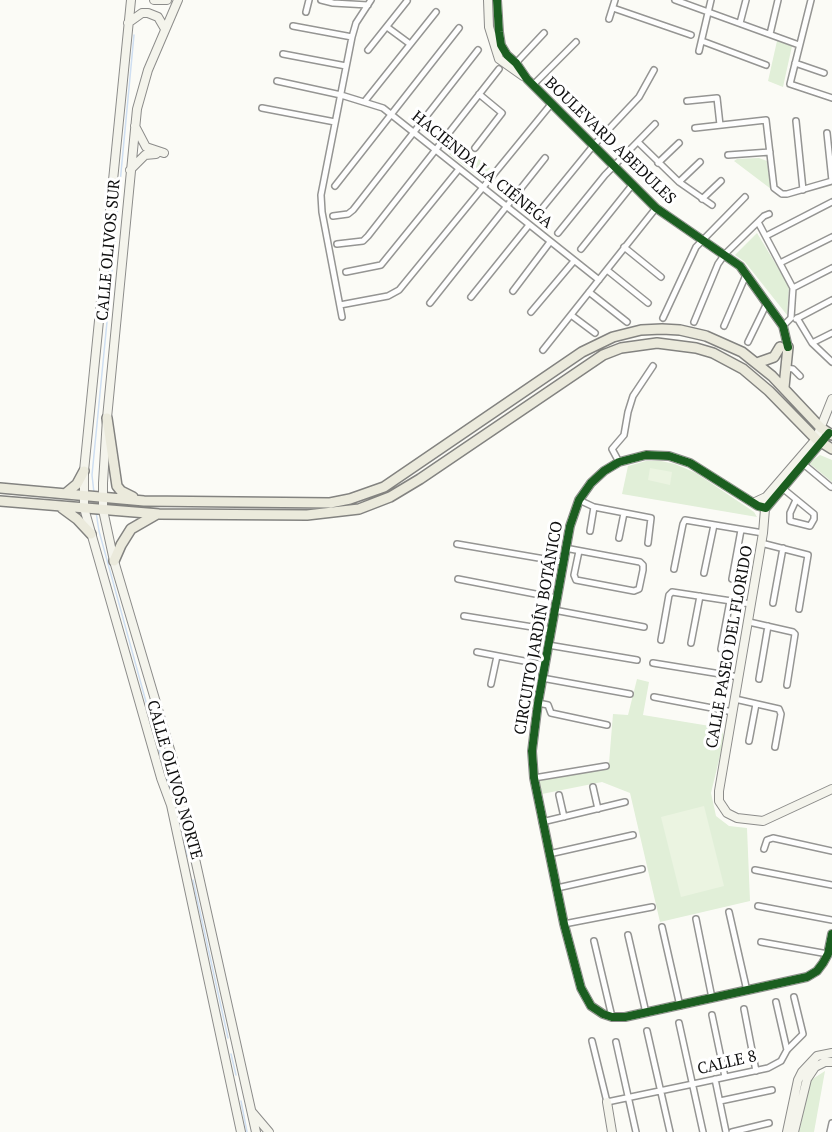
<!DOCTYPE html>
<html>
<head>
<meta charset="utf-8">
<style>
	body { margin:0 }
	canvas { display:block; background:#fbfbf6 }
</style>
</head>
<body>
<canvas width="832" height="1132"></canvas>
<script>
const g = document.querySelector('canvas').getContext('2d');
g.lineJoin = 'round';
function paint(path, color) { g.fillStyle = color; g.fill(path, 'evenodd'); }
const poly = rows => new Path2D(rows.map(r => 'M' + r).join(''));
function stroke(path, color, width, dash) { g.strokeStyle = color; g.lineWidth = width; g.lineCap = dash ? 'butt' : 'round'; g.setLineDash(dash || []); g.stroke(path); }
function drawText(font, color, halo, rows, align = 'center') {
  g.font = font + ' "PT Serif",serif'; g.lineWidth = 6; g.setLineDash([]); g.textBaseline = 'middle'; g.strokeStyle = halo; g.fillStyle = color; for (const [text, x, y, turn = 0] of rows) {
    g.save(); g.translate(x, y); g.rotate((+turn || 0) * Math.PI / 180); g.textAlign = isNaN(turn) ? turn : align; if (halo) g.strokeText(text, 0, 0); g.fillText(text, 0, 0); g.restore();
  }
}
paint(poly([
	[777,41,792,46,783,87,768,81],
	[459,143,490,168,481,179,449,154],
	[759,158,767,161,771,189,734,161,737,159],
	[757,233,789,286,787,315,745,262,735,255],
	[820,455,832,460,832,482,809,463],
	[646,461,661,461,675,464,696,473,754,512,757,517,622,494,628,466],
	[637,679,649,682,643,715,722,728,724,739,711,793,716,816,729,826,747,828,750,901,660,922,630,793,602,782,542,794,539,779,609,763,613,714,628,715],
	[825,1071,814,1132,799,1132,811,1080]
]), '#e1efd8');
paint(poly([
	[650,468,672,472,670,485,648,480],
	[704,806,724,886,681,897,661,817]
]), '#ebf4e1');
stroke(poly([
	[117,215,134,35],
	[94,493,92,475,115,240],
	[96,512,99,531,173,800],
	[176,811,188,856],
	[193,880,228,1038],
	[231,1054,236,1075],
	[241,1101,247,1132]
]), '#cfdff2', 1.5);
const street = poly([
	[321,0,333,3,368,5],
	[675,0,799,45],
	[811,0,790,84,832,98],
	[613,8,691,35],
	[306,12,309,0],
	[609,19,615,0],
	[740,23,746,0],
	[293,26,352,37],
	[387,27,410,44],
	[770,34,778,0],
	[702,41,766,65],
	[368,50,407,1],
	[699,51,711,0],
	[283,54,346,66],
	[795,63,824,73],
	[514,65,544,33],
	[277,81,341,95,383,108,599,280],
	[533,85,576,42],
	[365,101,436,12],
	[687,101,717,98,720,125],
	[262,108,335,122],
	[796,121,803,190],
	[695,128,766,120,774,188,782,194,787,194,832,181],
	[827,133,832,181],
	[638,142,679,182,712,205],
	[475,148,502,113,479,94],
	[728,155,770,152],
	[658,163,679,143],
	[679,182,700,162],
	[335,186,459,28],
	[702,199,721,181],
	[333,216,348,214,353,210,478,50],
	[535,217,593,146,639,97,654,70],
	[758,222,793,288,791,318,783,326],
	[558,233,605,175,655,124],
	[766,236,832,202],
	[337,244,363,241,368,236,499,69],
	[624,247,661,277],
	[581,249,633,184],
	[780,263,832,237],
	[607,270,648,303],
	[346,272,381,265,459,169],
	[793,288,832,268],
	[513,291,550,242],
	[589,292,627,322],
	[471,297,529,225],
	[430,303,545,158],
	[340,305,388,296,399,290,552,103],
	[531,312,574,261],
	[571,315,595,333],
	[342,317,322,212,321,195,352,37,356,23,371,0],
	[663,318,696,247,745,197],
	[797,318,812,343,832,362],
	[796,319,832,300],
	[694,322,718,264,725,254,764,216,769,214],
	[724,326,746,275],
	[748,342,767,303],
	[812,343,832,333],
	[543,350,656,208],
	[786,368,793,369,800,376],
	[619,462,612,449,624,435,628,412,633,396,653,366],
	[801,462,831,487],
	[781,487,814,514,814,519,810,526,790,521,790,513,796,500],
	[579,500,594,507,651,518,648,543],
	[590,531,594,507],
	[619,538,624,513],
	[761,543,808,555,799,609],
	[457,544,562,562],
	[565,548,640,562,643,565,643,570,639,589,634,591,576,580,574,575,579,551],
	[674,569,683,524,685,520,763,533],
	[704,573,714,525],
	[458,579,556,598],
	[732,579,741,530],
	[773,603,783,548],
	[554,610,644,627],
	[464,616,551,630],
	[749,622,793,632,795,634,787,685],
	[661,640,669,595,672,592,751,604],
	[691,643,700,596],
	[548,645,637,660],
	[721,649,730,601],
	[477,652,545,665],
	[653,663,739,677],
	[542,678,630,694],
	[759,679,768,626],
	[491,684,497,656],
	[654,697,733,712],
	[735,699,779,709,781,714,775,747],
	[538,703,548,705,551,713,607,725],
	[749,741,756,704],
	[534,778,606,766],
	[593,787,598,809],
	[559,795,564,817],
	[542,822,625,802],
	[764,849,767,840,773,838,832,851],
	[549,854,633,835],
	[755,870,832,885],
	[557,888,642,869],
	[758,906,832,920],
	[729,912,747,991],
	[696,919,712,998],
	[564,924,652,907],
	[662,927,680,1006],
	[628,935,646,1013],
	[594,941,612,1017],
	[761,942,828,954],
	[776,1002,787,1050],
	[744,1009,756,1071],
	[712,1015,725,1077],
	[679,1023,703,1132],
	[647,1031,670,1132],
	[592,1041,607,1102,693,1084,768,1068,781,1061,787,1050,803,1034,794,997],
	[616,1042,636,1132],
	[715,1079,726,1132],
	[720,1101,772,1090],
	[732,1132,769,1123],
	[830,1132,832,1123]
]);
const secondary = poly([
	[131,0,84,471,84,508,161,778,171,805,241,1132],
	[154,0,167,0],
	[178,0,148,70,137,109,107,418,103,483,103,510,114,561,173,760,256,1132],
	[488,0,489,27,499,59,523,76],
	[497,0,499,32,501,45,507,55,516,63,527,79,656,208,740,266,783,326,788,347],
	[128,23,142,13,148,13,158,17,165,29],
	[135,126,146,147,164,153],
	[130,170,145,155,156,154],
	[829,433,766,508,758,506,690,463,669,456,646,455,619,462,604,471,591,483,579,500,570,526,538,703,532,751,534,778,564,924,581,988,591,1006,603,1014,612,1017,625,1017,807,977,817,971,823,963,828,954,832,934],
	[766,497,763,533,719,791,719,801,727,813,737,818,763,821,832,789],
	[753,503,766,497,816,439,832,399],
	[607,1102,612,1132],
	[252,1112,269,1132],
	[787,1132,798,1080,802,1072,817,1056,832,1053],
	[794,1132,807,1079,815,1067,825,1062,832,1062]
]);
const primary = poly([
	[757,363,774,357,780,347],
	[784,387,788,347],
	[107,418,117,486,121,491,133,497],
	[0,488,144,501,330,503,350,499,384,487,582,352,613,337,641,330,662,329,680,330,706,336,742,352,772,376,821,428,832,435],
	[65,494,77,484,84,471],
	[0,501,159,514,307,515,359,509,390,497,420,479,603,355,621,348,657,343,696,348,713,353,743,369,769,391,816,439,832,449],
	[62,508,77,519,91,534],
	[114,561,121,545,131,529,157,514]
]);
stroke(street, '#959593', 8);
stroke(secondary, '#8c8c8a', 10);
stroke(primary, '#838380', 12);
stroke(street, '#fefefe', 5);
stroke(secondary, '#f4f4ec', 8);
stroke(primary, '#ebeadc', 9);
stroke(poly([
	[497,0,499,32,501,45,507,55,516,63,527,79,656,208,740,266,783,326,788,347],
	[829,433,766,508,758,506,690,463,669,456,646,455,619,462,604,471,591,483,579,500,570,526,538,703,532,751,534,778,564,924,581,988,591,1006,603,1014,612,1017,625,1017,807,977,817,971,823,963,828,954,832,934]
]), '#1b5e20', 8);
drawText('16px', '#0f0f0f', '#fff', [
	["BOULEVARD ABEDULES",610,141,44],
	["HACIENDA LA CIÉNEGA",482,170,39],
	["CALLE OLIVOS SUR",109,250,-85],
	["CIRCUITO JARDÍN BOTÁNICO",539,628,-80],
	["CALLE PASEO DEL FLORIDO",730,647,-80],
	["CALLE OLIVOS NORTE",174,780,74],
	["CALLE 8",727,1063,-13]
]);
</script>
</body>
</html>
